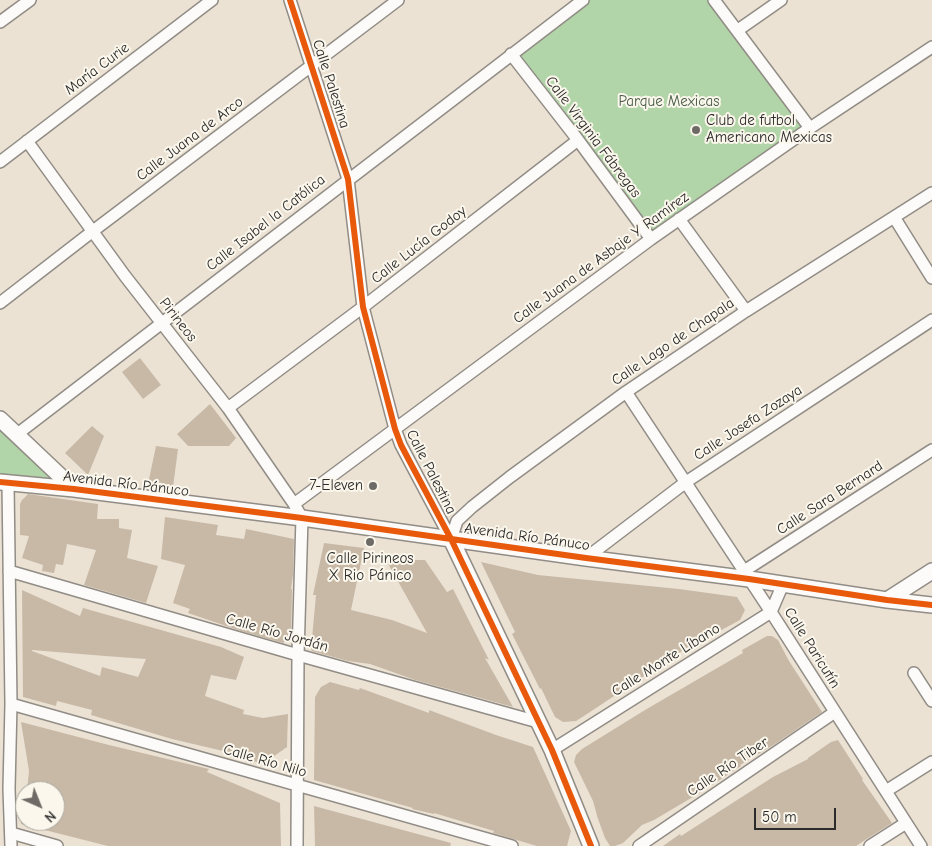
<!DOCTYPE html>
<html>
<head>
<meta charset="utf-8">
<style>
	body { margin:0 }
	#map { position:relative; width:932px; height:846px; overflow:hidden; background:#ebe2d4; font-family:"Comic Neue",sans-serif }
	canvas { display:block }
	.north { position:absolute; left:15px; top:781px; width:50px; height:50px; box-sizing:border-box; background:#fbf7ec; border:1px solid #a8a59f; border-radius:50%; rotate:136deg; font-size:14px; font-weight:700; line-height:20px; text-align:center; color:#2b2b2b }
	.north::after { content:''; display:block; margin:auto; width:18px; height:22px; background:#6e6b66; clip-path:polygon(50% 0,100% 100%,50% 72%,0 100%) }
	.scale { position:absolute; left:754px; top:808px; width:82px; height:22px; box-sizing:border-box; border:2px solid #2b2b2b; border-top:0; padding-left:6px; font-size:15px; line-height:18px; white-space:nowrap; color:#2b2b2b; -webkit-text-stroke:4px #fbf7ec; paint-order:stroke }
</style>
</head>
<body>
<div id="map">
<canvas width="932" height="846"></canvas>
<div class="north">N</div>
<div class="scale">50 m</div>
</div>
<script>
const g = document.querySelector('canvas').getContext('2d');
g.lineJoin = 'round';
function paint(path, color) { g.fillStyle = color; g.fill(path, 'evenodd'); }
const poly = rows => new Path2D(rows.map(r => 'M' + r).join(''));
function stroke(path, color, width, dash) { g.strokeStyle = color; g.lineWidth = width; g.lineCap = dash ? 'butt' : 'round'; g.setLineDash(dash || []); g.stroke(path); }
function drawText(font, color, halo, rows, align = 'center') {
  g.font = font + ' "Comic Neue",sans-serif'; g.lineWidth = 4; g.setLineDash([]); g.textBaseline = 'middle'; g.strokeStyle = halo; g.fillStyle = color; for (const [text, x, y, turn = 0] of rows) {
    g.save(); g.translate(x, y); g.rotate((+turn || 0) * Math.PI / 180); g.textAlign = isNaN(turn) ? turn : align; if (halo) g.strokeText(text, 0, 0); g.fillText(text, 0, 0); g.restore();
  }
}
paint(poly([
	[583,0,713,0,810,128,651,239,511,54],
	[0,419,74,489,0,483]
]), '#b1d4a8');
paint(poly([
	[140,358,161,385,143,399,122,372],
	[210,404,236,438,229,446,188,446,177,434],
	[92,426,104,436,88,475,65,453],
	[156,446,178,449,173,487,148,484],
	[28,494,98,504,97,519,119,519,119,528,132,530,127,558,158,566,146,603,84,585,96,550,67,544,63,565,56,564,54,573,42,571,43,565,22,558,29,536,20,535,20,504,22,500],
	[165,517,218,525,216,535,244,539,246,529,294,539,293,575,291,589,292,589,291,638,283,643,241,631,188,613,190,609,173,603,185,565,161,559],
	[324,543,364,548,351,610,392,620,427,633,386,560,425,560,447,592,453,589,489,660,485,658,513,707,415,680,370,664,348,661,312,651,311,649,316,595,313,595],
	[481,562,538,575,679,589,737,597,745,610,740,620,688,648,688,647,587,714,576,721,563,722,555,717,541,688,540,689,512,634,515,632],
	[22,590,80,616,83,608,221,647,244,657,236,680,211,675,205,696,244,710,243,714,263,718,288,714,287,747,263,764,235,756,236,754,172,739,91,715,92,710,57,701,56,706,23,697],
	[32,650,105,656,146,659,138,677,102,667,100,676,32,651],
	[767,636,772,636,778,640,789,661,822,712,775,744,740,765,741,766,698,794,654,820,642,825,623,843,615,846,610,846,605,838,598,819,593,801,574,762,576,755,582,749,645,710,743,653,742,650],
	[330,682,359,690,360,688,429,713,429,710,496,735,533,747,571,831,567,846,537,846,493,833,494,831,434,813,434,814,412,809,413,808,314,780,315,697,321,687],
	[21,722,109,745,209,769,207,772,280,803,281,846,108,846,21,824,21,821,55,821,55,791,27,791,29,771],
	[838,740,863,779,862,780,892,823,865,840,856,846,663,846,680,834,681,836,773,777,808,759,808,758,831,742],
	[314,806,451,843,450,846,315,846]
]), '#c8b9a7');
const minor = poly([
	[290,0,348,179,363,307,395,429,401,445,411,464,451,539],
	[714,0,810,128],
	[0,22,30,0],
	[738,30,781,0],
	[511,54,578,140,651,239],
	[27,141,125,276,228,408,294,504,302,518,298,655,297,846],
	[0,162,212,0],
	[894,217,932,278],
	[679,219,746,311],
	[0,303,93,231,398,0],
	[626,392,771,612,921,846],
	[228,408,363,307,578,140],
	[16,435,583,0],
	[8,484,11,704,9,789,11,846],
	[294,504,651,239,810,128,932,47],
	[451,539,457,521,472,507,510,477,626,392,746,311,932,193],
	[586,558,686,482,932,320],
	[9,571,298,655,538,722],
	[744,571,932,450],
	[914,673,932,701],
	[11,704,512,846],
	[552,750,771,612,783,584],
	[886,791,932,762],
	[11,833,57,846],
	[639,846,835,712],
	[870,846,906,823]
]);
const tertiary = poly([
	[0,419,74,489],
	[0,482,74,489,302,518,586,558,749,579,887,600,932,605],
	[451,539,552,750,591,846],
	[887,600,932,571]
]);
stroke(minor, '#918c85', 14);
stroke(tertiary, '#918c85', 18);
stroke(minor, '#fcfbf9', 11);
stroke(tertiary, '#fcfbf9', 15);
stroke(poly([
	[290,0,348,179,363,307,395,429,401,445,411,464,451,539,552,750,591,846],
	[0,482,74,489,302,518,586,558,749,579,887,600,932,605]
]), '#e8590c', 6);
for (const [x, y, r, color] of [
	[696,130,5,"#6e6b66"],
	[373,486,5,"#6e6b66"],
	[370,542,5,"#6e6b66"]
]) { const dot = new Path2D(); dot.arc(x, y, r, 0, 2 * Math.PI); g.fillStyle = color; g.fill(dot); stroke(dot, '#fbf7ec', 2); }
drawText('15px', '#2b2b2b', '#fbf7ec', [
	["María Curie",97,69,-37],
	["Calle Palestina",331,84,72],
	["Calle Virginia Fábregas",593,137,53],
	["Calle Juana de Arco",190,139,-37],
	["Calle Isabel la Católica",266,223,-38],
	["Calle Lucía Godoy",419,245,-38],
	["Calle Juana de Asbaje Y Ramírez",601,258,-36],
	["Pirineos",178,320,52],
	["Calle Lago de Chapala",673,342,-34],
	["Calle Josefa Zozaya",748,423,-33],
	["Calle Palestina",431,472,63],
	["Avenida Río Pánuco",126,484,7],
	["Calle Sara Bernard",830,498,-33],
	["Avenida Río Pánuco",527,537,8],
	["Calle Río Jordán",277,633,16],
	["Calle Paricutín",812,648,58],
	["Calle Monte Líbano",666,660,-32],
	["Calle Río Nilo",265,761,16],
	["Calle Río Tiber",728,767,-34]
]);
drawText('15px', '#455a46', '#fbf7ec', [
	["Parque Mexicas",669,102]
]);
drawText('15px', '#2b2b2b', '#fbf7ec', [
	["Club de futbol",706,121],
	["Americano Mexicas",706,138],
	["7-Eleven",363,486,"right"],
	["Calle Pirineos",370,559,"center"],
	["X Rio Pánico",370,576,"center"]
], 'left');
</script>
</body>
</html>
